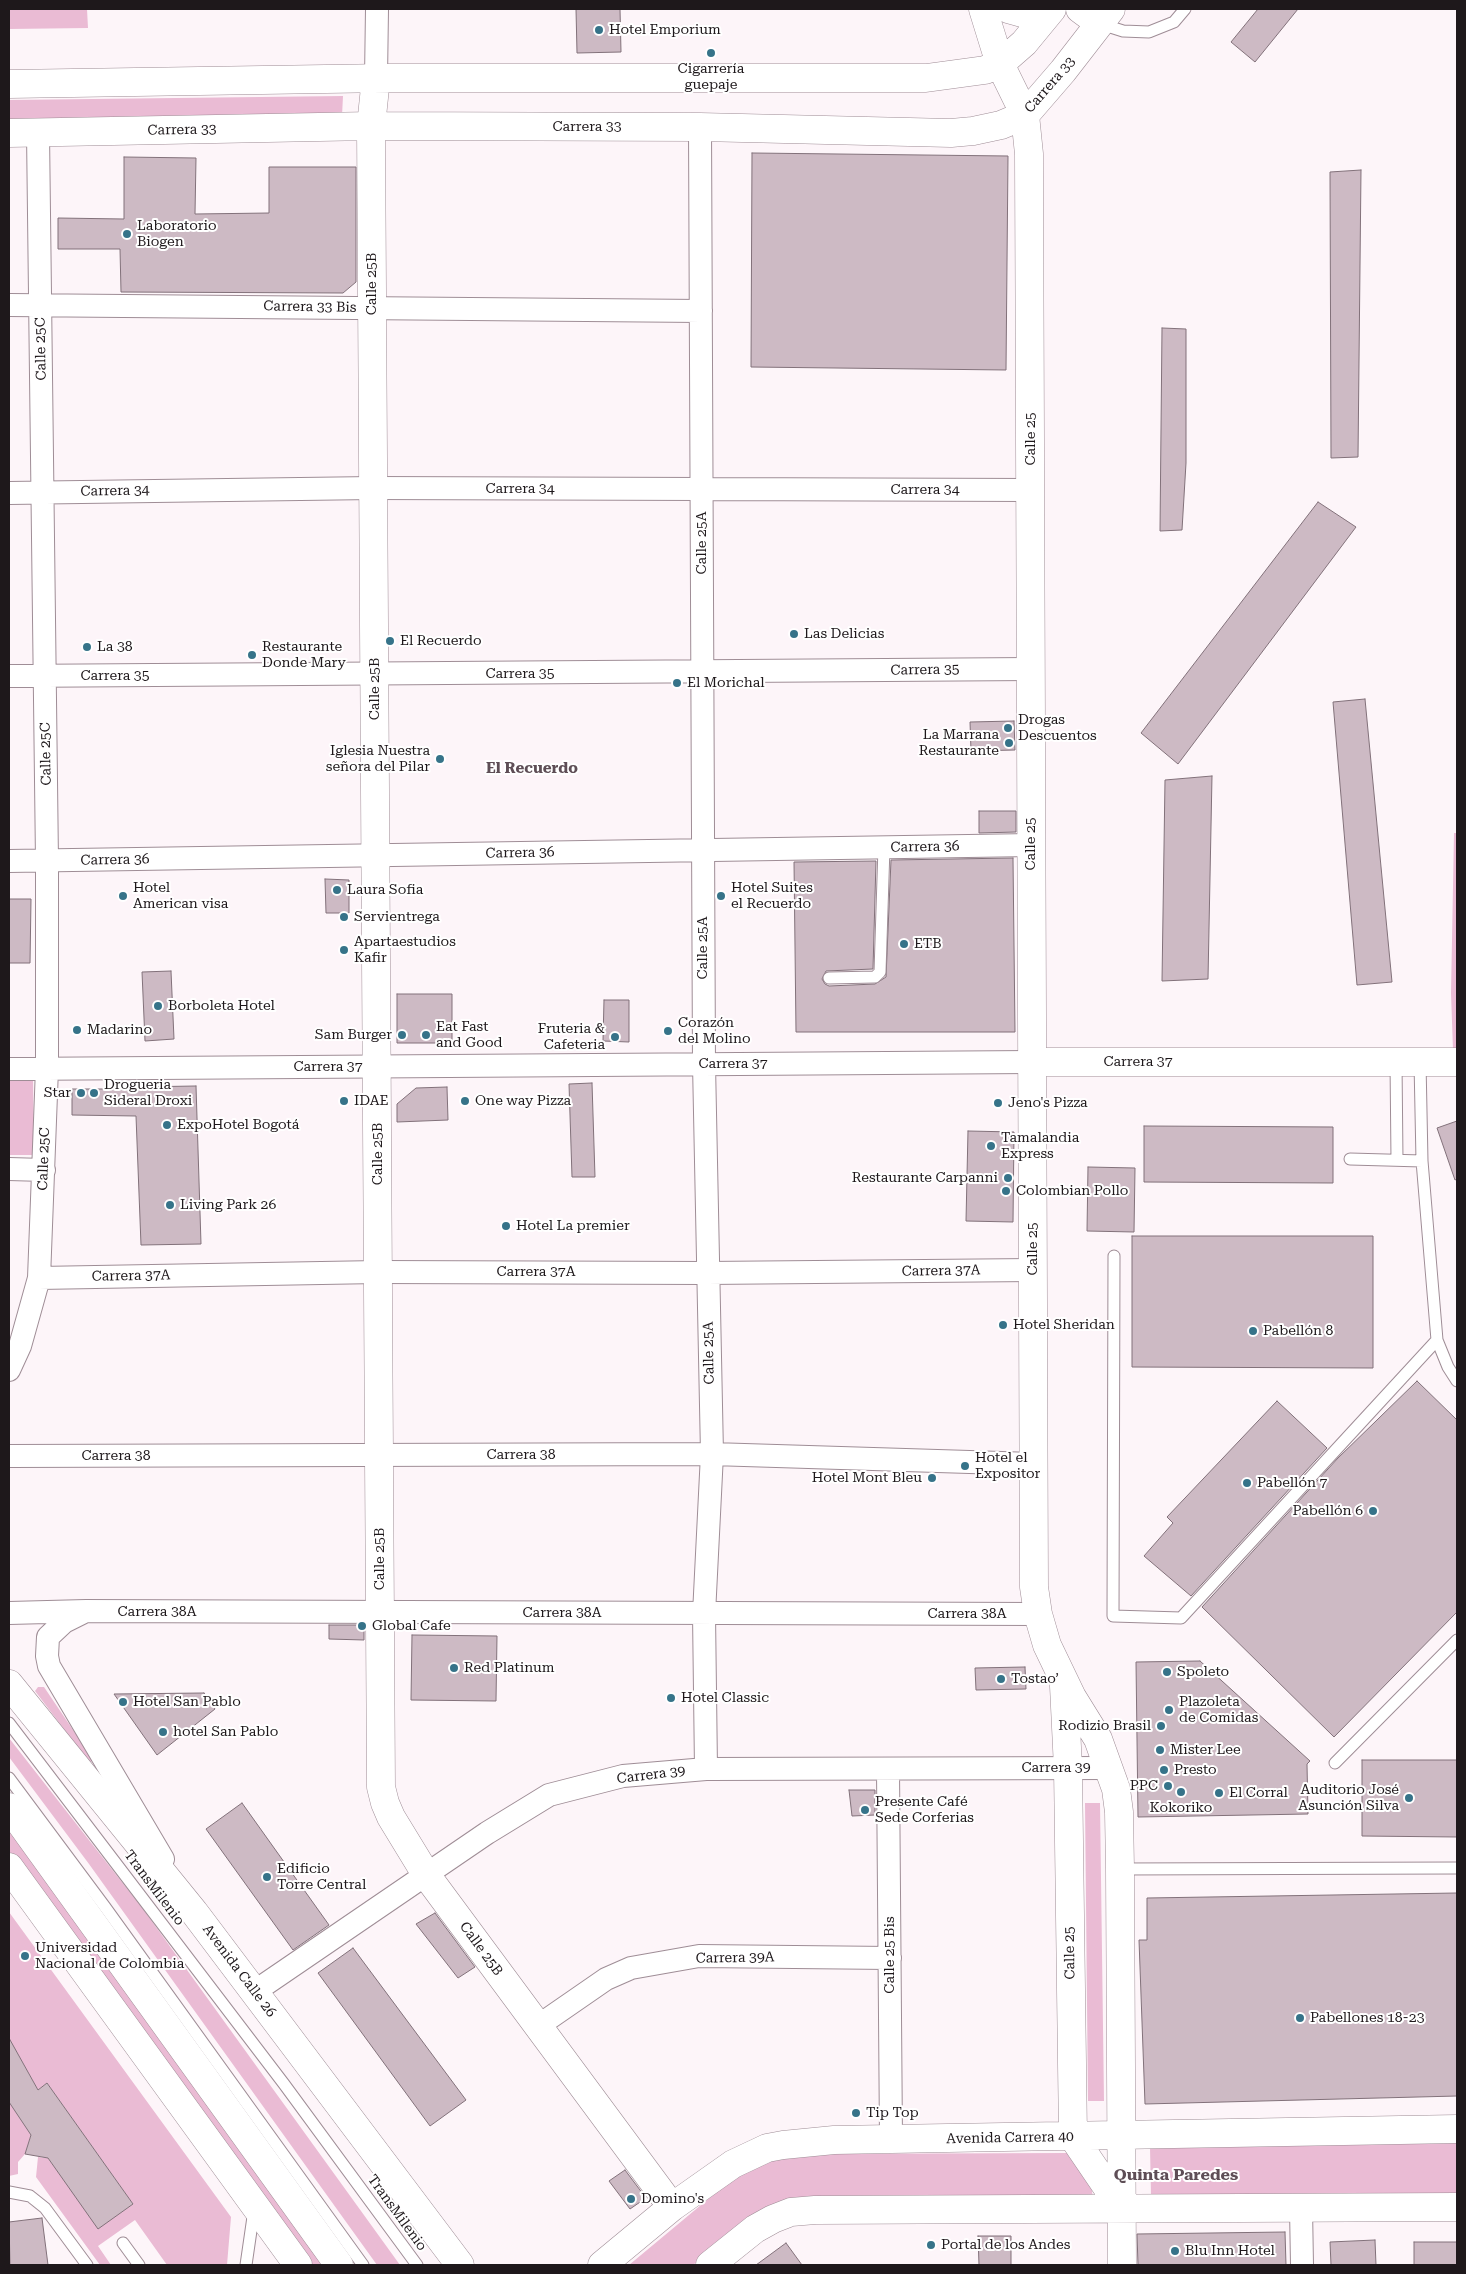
<!DOCTYPE html>
<html>
<head>
<meta charset="utf-8">
<style>
	body { margin:0 }
	#map { position:relative; width:1466px; height:2274px; overflow:hidden; background:#fdf5f9; font-family:"Roboto Serif",serif }
	canvas { display:block }
	.frame { position:absolute; inset:0; border:10px solid #1e181b; pointer-events:none }
</style>
</head>
<body>
<div id="map">
<canvas width="1466" height="2274"></canvas>
<div class="frame"></div>
</div>
<script>
const g = document.querySelector('canvas').getContext('2d');
g.lineJoin = 'round';
function paint(path, color) { g.fillStyle = color; g.fill(path, 'evenodd'); }
const poly = rows => new Path2D(rows.map(r => 'M' + r).join(''));
function stroke(path, color, width, dash) { g.strokeStyle = color; g.lineWidth = width; g.lineCap = dash ? 'butt' : 'round'; g.setLineDash(dash || []); g.stroke(path); }
function drawText(font, color, halo, rows, align = 'center') {
  g.font = font + ' "Roboto Serif",serif'; g.lineWidth = 4; g.setLineDash([]); g.textBaseline = 'middle'; g.strokeStyle = halo; g.fillStyle = color; for (const [text, x, y, turn = 0] of rows) {
    g.save(); g.translate(x, y); g.rotate((+turn || 0) * Math.PI / 180); g.textAlign = isNaN(turn) ? turn : align; if (halo) g.strokeText(text, 0, 0); g.fillText(text, 0, 0); g.restore();
  }
}
paint(poly([
	[9,9,87,9,88,28,9,29],
	[343,96,342,116,9,121,9,100],
	[1454,833,1457,833,1457,1050,1453,1050,1451,993],
	[9,1076,33,1076,34,1155,9,1155],
	[38,1687,44,1687,94,1761,89,1762,35,1691],
	[9,1738,143,1909,400,2265,377,2265,89,1864,9,1757],
	[1085,1803,1100,1803,1104,2101,1088,2101],
	[9,1826,326,2265,309,2265,14,1858,9,1851],
	[9,1912,231,2217,227,2265,167,2265,135,2220,98,2246,111,2265,100,2265,36,2177,38,2157,48,2158,98,2228,133,2204,47,2083,38,2090,16,2051,9,2052],
	[9,2102,31,2135,25,2154,18,2162,18,2174,9,2176],
	[1457,2143,1457,2194,1151,2196,1150,2147],
	[1068,2153,1091,2182,1093,2200,744,2224,693,2265,629,2265,719,2190,754,2167,772,2160,794,2154]
]), '#eabbd4');
const building = poly([
	[576,9,620,9,621,52,577,53,576,9],
	[1258,9,1298,9,1255,62,1231,42,1258,9],
	[752,153,1008,156,1006,370,751,367,752,153],
	[124,157,196,158,195,214,269,213,269,167,356,167,356,282,343,293,121,292,120,249,58,249,58,218,124,219,124,157],
	[1361,170,1358,457,1331,458,1330,172,1361,170],
	[1162,328,1186,329,1186,463,1182,530,1160,531,1162,328],
	[1318,502,1356,527,1178,764,1141,733,1318,502],
	[1365,699,1392,982,1357,985,1333,702,1365,699],
	[1014,721,1015,750,971,751,970,722,1014,721],
	[1212,776,1208,979,1162,981,1165,780,1212,776],
	[979,811,1016,811,1016,832,979,833,979,811],
	[1013,858,1015,1032,796,1032,794,862,876,861,873,969,826,971,822,979,825,984,829,986,875,984,886,977,891,860,1013,858],
	[325,879,349,880,349,913,326,913,325,879],
	[9,899,31,899,30,963,9,963,9,899],
	[171,971,174,1039,145,1041,142,972,171,971],
	[397,994,452,994,452,1043,397,1043,397,994],
	[604,1000,629,1000,629,1042,603,1041,604,1000],
	[592,1083,595,1177,572,1177,569,1084,592,1083],
	[196,1086,201,1244,141,1245,136,1116,72,1115,72,1089,136,1089,136,1087,196,1086],
	[447,1087,448,1120,397,1122,397,1104,416,1088,447,1087],
	[1457,1121,1457,1179,1455,1180,1437,1128,1457,1121],
	[1144,1126,1333,1127,1333,1183,1144,1182,1144,1126],
	[968,1131,1014,1132,1013,1222,966,1221,968,1131],
	[1088,1167,1135,1168,1134,1232,1087,1231,1088,1167],
	[1132,1236,1373,1236,1373,1368,1132,1367,1132,1236],
	[1417,1381,1457,1420,1457,1612,1334,1737,1202,1607,1338,1458,1417,1381],
	[1277,1401,1327,1448,1191,1596,1144,1556,1173,1523,1167,1517,1277,1401],
	[329,1625,364,1625,364,1640,329,1639,329,1625],
	[412,1635,497,1636,496,1701,411,1700,412,1635],
	[1200,1661,1310,1761,1307,1764,1308,1814,1138,1817,1136,1662,1200,1661],
	[1025,1667,1026,1689,976,1690,975,1668,1025,1667],
	[204,1693,215,1709,157,1755,114,1694,204,1693],
	[1362,1760,1457,1760,1457,1837,1362,1836,1362,1760],
	[849,1790,875,1790,875,1815,852,1816,849,1790],
	[242,1803,329,1925,293,1950,206,1829,242,1803],
	[1457,1893,1457,2096,1145,2104,1139,1940,1147,1940,1147,1898,1457,1893],
	[435,1913,475,1967,458,1978,416,1924,435,1913],
	[353,1948,466,2100,430,2126,318,1973,353,1948],
	[9,2038,38,2090,47,2083,133,2204,98,2229,48,2158,25,2154,31,2135,9,2102,9,2038],
	[625,2170,646,2198,630,2209,609,2181,625,2170],
	[42,2218,48,2265,10,2265,9,2222,42,2218],
	[1285,2232,1286,2265,1138,2265,1137,2234,1285,2232],
	[978,2236,1011,2236,1011,2265,979,2265,978,2236],
	[1375,2240,1376,2265,1331,2265,1330,2242,1375,2240],
	[1414,2242,1457,2242,1457,2265,1414,2265,1414,2242],
	[786,2243,802,2265,756,2265,786,2243]
]);
paint(building, '#cdbac4');
stroke(building, '#82717a', 1);
const lane = poly([
	[1101,24,1123,31,1149,32,1174,22,1185,9],
	[829,978,875,977,880,972,884,847],
	[1396,1062,1397,1160],
	[1420,1062,1422,1161,1437,1340],
	[1350,1159,1422,1161],
	[1114,1256,1113,1616,1181,1618,1437,1340,1448,1367,1457,1381],
	[9,1723,284,2084,417,2265],
	[1335,1763,1457,1640],
	[9,1778,105,1907,363,2265],
	[1120,1869,1457,1868],
	[9,2192,30,2196,45,2208,87,2265],
	[123,2243,139,2265],
	[246,2265,254,2210]
]);
const street = poly([
	[376,78,377,9],
	[700,127,704,1064,712,1454,704,1614,706,1769],
	[9,305,701,311],
	[9,493,373,488,1031,490],
	[9,676,1031,669],
	[9,861,1032,845],
	[9,1069,1032,1062],
	[9,1169,44,1170],
	[39,1278,378,1272,707,1273,1033,1270],
	[9,1370,20,1346,39,1278,47,1068,47,861,38,133],
	[9,1456,712,1454,1034,1464],
	[9,1613,86,1611,1038,1614],
	[82,1613,64,1622,48,1637,47,1656,49,1666,163,1859],
	[888,1770,891,2139],
	[254,1992,487,1833,549,1795,623,1776,706,1769,1110,1768],
	[538,2026,606,1979,631,1968,699,1956,890,1958],
	[1301,2208,1302,2265]
]);
const secondary = poly([
	[983,9,1000,64,1025,115,1029,154,1034,1587,1038,1614,1047,1645,1072,1697,1098,1739,1116,1789,1119,1812,1120,1869,1122,2265],
	[1008,9,1033,16,1048,13],
	[1080,9,1099,23],
	[376,78,371,126,381,1787,385,1803,391,1817,427,1876,672,2207],
	[9,84,389,78,926,78,985,70,1000,64,1024,43,1052,9],
	[9,133,371,126,700,127,951,133,973,131,1001,125,1025,115,1063,71,1111,9],
	[1032,1062,1457,1062],
	[1064,1686,1068,1768,1073,2137,1122,2209],
	[602,2265,672,2207,733,2164,767,2148,783,2145,834,2140,1457,2129],
	[710,2265,755,2229,773,2219,791,2212,815,2210,1457,2207]
]);
const primary = poly([
	[9,1684,194,1912,460,2265],
	[9,1807,339,2265],
	[9,1867,298,2265]
]);
stroke(lane, '#9f8d96', 13);
stroke(street, '#9f8d96', 24);
stroke(secondary, '#9f8d96', 29);
stroke(primary, '#9f8d96', 29);
stroke(lane, '#fff', 11);
stroke(street, '#fff', 22);
stroke(secondary, '#fff', 28);
stroke(primary, '#fff', 28);
for (const [x, y, r, color] of [
	[599,30,5,"#367389"],
	[711,53,5,"#367389"],
	[127,234,5,"#367389"],
	[794,634,5,"#367389"],
	[390,641,5,"#367389"],
	[87,647,5,"#367389"],
	[252,655,5,"#367389"],
	[677,683,5,"#367389"],
	[1008,728,5,"#367389"],
	[1009,743,5,"#367389"],
	[440,759,5,"#367389"],
	[337,890,5,"#367389"],
	[123,896,5,"#367389"],
	[721,896,5,"#367389"],
	[344,917,5,"#367389"],
	[904,944,5,"#367389"],
	[344,950,5,"#367389"],
	[158,1006,5,"#367389"],
	[77,1030,5,"#367389"],
	[668,1031,5,"#367389"],
	[402,1035,5,"#367389"],
	[426,1035,5,"#367389"],
	[615,1037,5,"#367389"],
	[81,1093,5,"#367389"],
	[94,1093,5,"#367389"],
	[344,1101,5,"#367389"],
	[465,1101,5,"#367389"],
	[998,1103,5,"#367389"],
	[167,1125,5,"#367389"],
	[991,1146,5,"#367389"],
	[1008,1178,5,"#367389"],
	[1006,1191,5,"#367389"],
	[170,1205,5,"#367389"],
	[506,1226,5,"#367389"],
	[1003,1325,5,"#367389"],
	[1253,1331,5,"#367389"],
	[965,1466,5,"#367389"],
	[932,1478,5,"#367389"],
	[1247,1483,5,"#367389"],
	[1373,1511,5,"#367389"],
	[362,1626,5,"#367389"],
	[454,1668,5,"#367389"],
	[1167,1672,5,"#367389"],
	[1001,1679,5,"#367389"],
	[671,1698,5,"#367389"],
	[123,1702,5,"#367389"],
	[1169,1710,5,"#367389"],
	[1161,1726,5,"#367389"],
	[163,1732,5,"#367389"],
	[1160,1750,5,"#367389"],
	[1164,1770,5,"#367389"],
	[1168,1786,5,"#367389"],
	[1181,1792,5,"#367389"],
	[1219,1793,5,"#367389"],
	[1409,1798,5,"#367389"],
	[865,1810,5,"#367389"],
	[267,1877,5,"#367389"],
	[25,1956,5,"#367389"],
	[1300,2018,5,"#367389"],
	[856,2113,5,"#367389"],
	[631,2199,5,"#367389"],
	[931,2245,5,"#367389"],
	[1175,2251,5,"#367389"]
]) { const dot = new Path2D(); dot.arc(x, y, r, 0, 2 * Math.PI); g.fillStyle = color; g.fill(dot); stroke(dot, '#fff', 2); }
drawText('14px', '#1e181b', '#fff', [
	["Hotel Emporium",609,30],
	["Cigarrería",711,69,"center"],
	["guepaje",711,85,"center"],
	["Laboratorio",137,226],
	["Biogen",137,242],
	["Las Delicias",804,634],
	["El Recuerdo",400,641],
	["La 38",97,647],
	["Restaurante",262,647],
	["Donde Mary",262,663],
	["El Morichal",687,683],
	["Drogas",1018,720],
	["Descuentos",1018,736],
	["La Marrana",999,735,"right"],
	["Restaurante",999,751,"right"],
	["Iglesia Nuestra",430,751,"right"],
	["señora del Pilar",430,767,"right"],
	["Hotel",133,888],
	["American visa",133,904],
	["Hotel Suites",731,888],
	["el Recuerdo",731,904],
	["Laura Sofia",347,890],
	["Servientrega",354,917],
	["Apartaestudios",354,942],
	["Kafir",354,958],
	["ETB",914,944],
	["Borboleta Hotel",168,1006],
	["Corazón",678,1023],
	["del Molino",678,1039],
	["Eat Fast",436,1027],
	["and Good",436,1043],
	["Fruteria &",605,1029,"right"],
	["Cafeteria",605,1045,"right"],
	["Madarino",87,1030],
	["Sam Burger",392,1035,"right"],
	["Drogueria",104,1085],
	["Sideral Droxi",104,1101],
	["Star",71,1093,"right"],
	["IDAE",354,1101],
	["One way Pizza",475,1101],
	["Jeno's Pizza",1008,1103],
	["ExpoHotel Bogotá",177,1125],
	["Tamalandia",1001,1138],
	["Express",1001,1154],
	["Restaurante Carpanni",998,1178,"right"],
	["Colombian Pollo",1016,1191],
	["Living Park 26",180,1205],
	["Hotel La premier",516,1226],
	["Hotel Sheridan",1013,1325],
	["Pabellón 8",1263,1331],
	["Hotel el",975,1458],
	["Expositor",975,1474],
	["Hotel Mont Bleu",922,1478,"right"],
	["Pabellón 7",1257,1483],
	["Pabellón 6",1363,1511,"right"],
	["Global Cafe",372,1626],
	["Red Platinum",464,1668],
	["Spoleto",1177,1672],
	["Tostao’",1011,1679],
	["Hotel Classic",681,1698],
	["Hotel San Pablo",133,1702],
	["Plazoleta",1179,1702],
	["de Comidas",1179,1718],
	["Rodizio Brasil",1151,1726,"right"],
	["hotel San Pablo",173,1732],
	["Mister Lee",1170,1750],
	["Presto",1174,1770],
	["PPC",1158,1786,"right"],
	["Auditorio José",1399,1790,"right"],
	["Asunción Silva",1399,1806,"right"],
	["El Corral",1229,1793],
	["Presente Café",875,1802],
	["Sede Corferias",875,1818],
	["Kokoriko",1181,1808,"center"],
	["Edificio",277,1869],
	["Torre Central",277,1885],
	["Universidad",35,1948],
	["Nacional de Colombia",35,1964],
	["Pabellones 18-23",1310,2018],
	["Tip Top",866,2113],
	["Domino's",641,2199],
	["Portal de los Andes",941,2245],
	["Blu Inn Hotel",1185,2251]
], 'left');
drawText('14px', '#1e181b', '#fff', [
	["Carrera 33",1050,85,-49],
	["Carrera 33",587,127],
	["Carrera 33",182,130,-1],
	["Calle 25B",372,284,-90],
	["Carrera 33 Bis",310,307,1],
	["Calle 25C",41,349,-91],
	["Calle 25",1031,439,-90],
	["Carrera 34",520,489],
	["Carrera 34",925,490],
	["Carrera 34",115,491,-1],
	["Calle 25A",702,543,-90],
	["Carrera 35",925,670,-1],
	["Carrera 35",520,674],
	["Carrera 35",115,676],
	["Calle 25B",375,689,-90],
	["Calle 25C",46,754,-91],
	["Calle 25",1031,844,-90],
	["Carrera 36",925,847,-1],
	["Carrera 36",520,853,-1],
	["Carrera 36",115,860,-1],
	["Calle 25A",703,948,-90],
	["Carrera 37",1138,1062],
	["Carrera 37",733,1064],
	["Carrera 37",328,1067],
	["Calle 25B",378,1154,-90],
	["Calle 25C",44,1159,-88],
	["Calle 25",1033,1249,-90],
	["Carrera 37A",941,1271,-1],
	["Carrera 37A",536,1272],
	["Carrera 37A",131,1276,-1],
	["Calle 25A",709,1353,-91],
	["Carrera 38",521,1455],
	["Carrera 38",116,1456],
	["Calle 25B",380,1559,-90],
	["Carrera 38A",157,1612],
	["Carrera 38A",562,1613],
	["Carrera 38A",967,1614],
	["Carrera 39",1056,1768],
	["Carrera 39",651,1775,-7],
	["TransMilenio",154,1888,53],
	["Calle 25B",481,1949,54],
	["Calle 25",1070,1953,-91],
	["Calle 25 Bis",890,1955,-90],
	["Carrera 39A",735,1958,-1],
	["Avenida Calle 26",239,1971,53],
	["Avenida Carrera 40",1010,2138,-1],
	["TransMilenio",397,2213,54]
]);
drawText('bold 15px', '#5e4e56', '#fff', [
	["El Recuerdo",532,769]
]);
drawText('bold 16px', '#5e4e56', '#fff', [
	["Quinta Paredes",1176,2175]
]);
</script>
</body>
</html>
